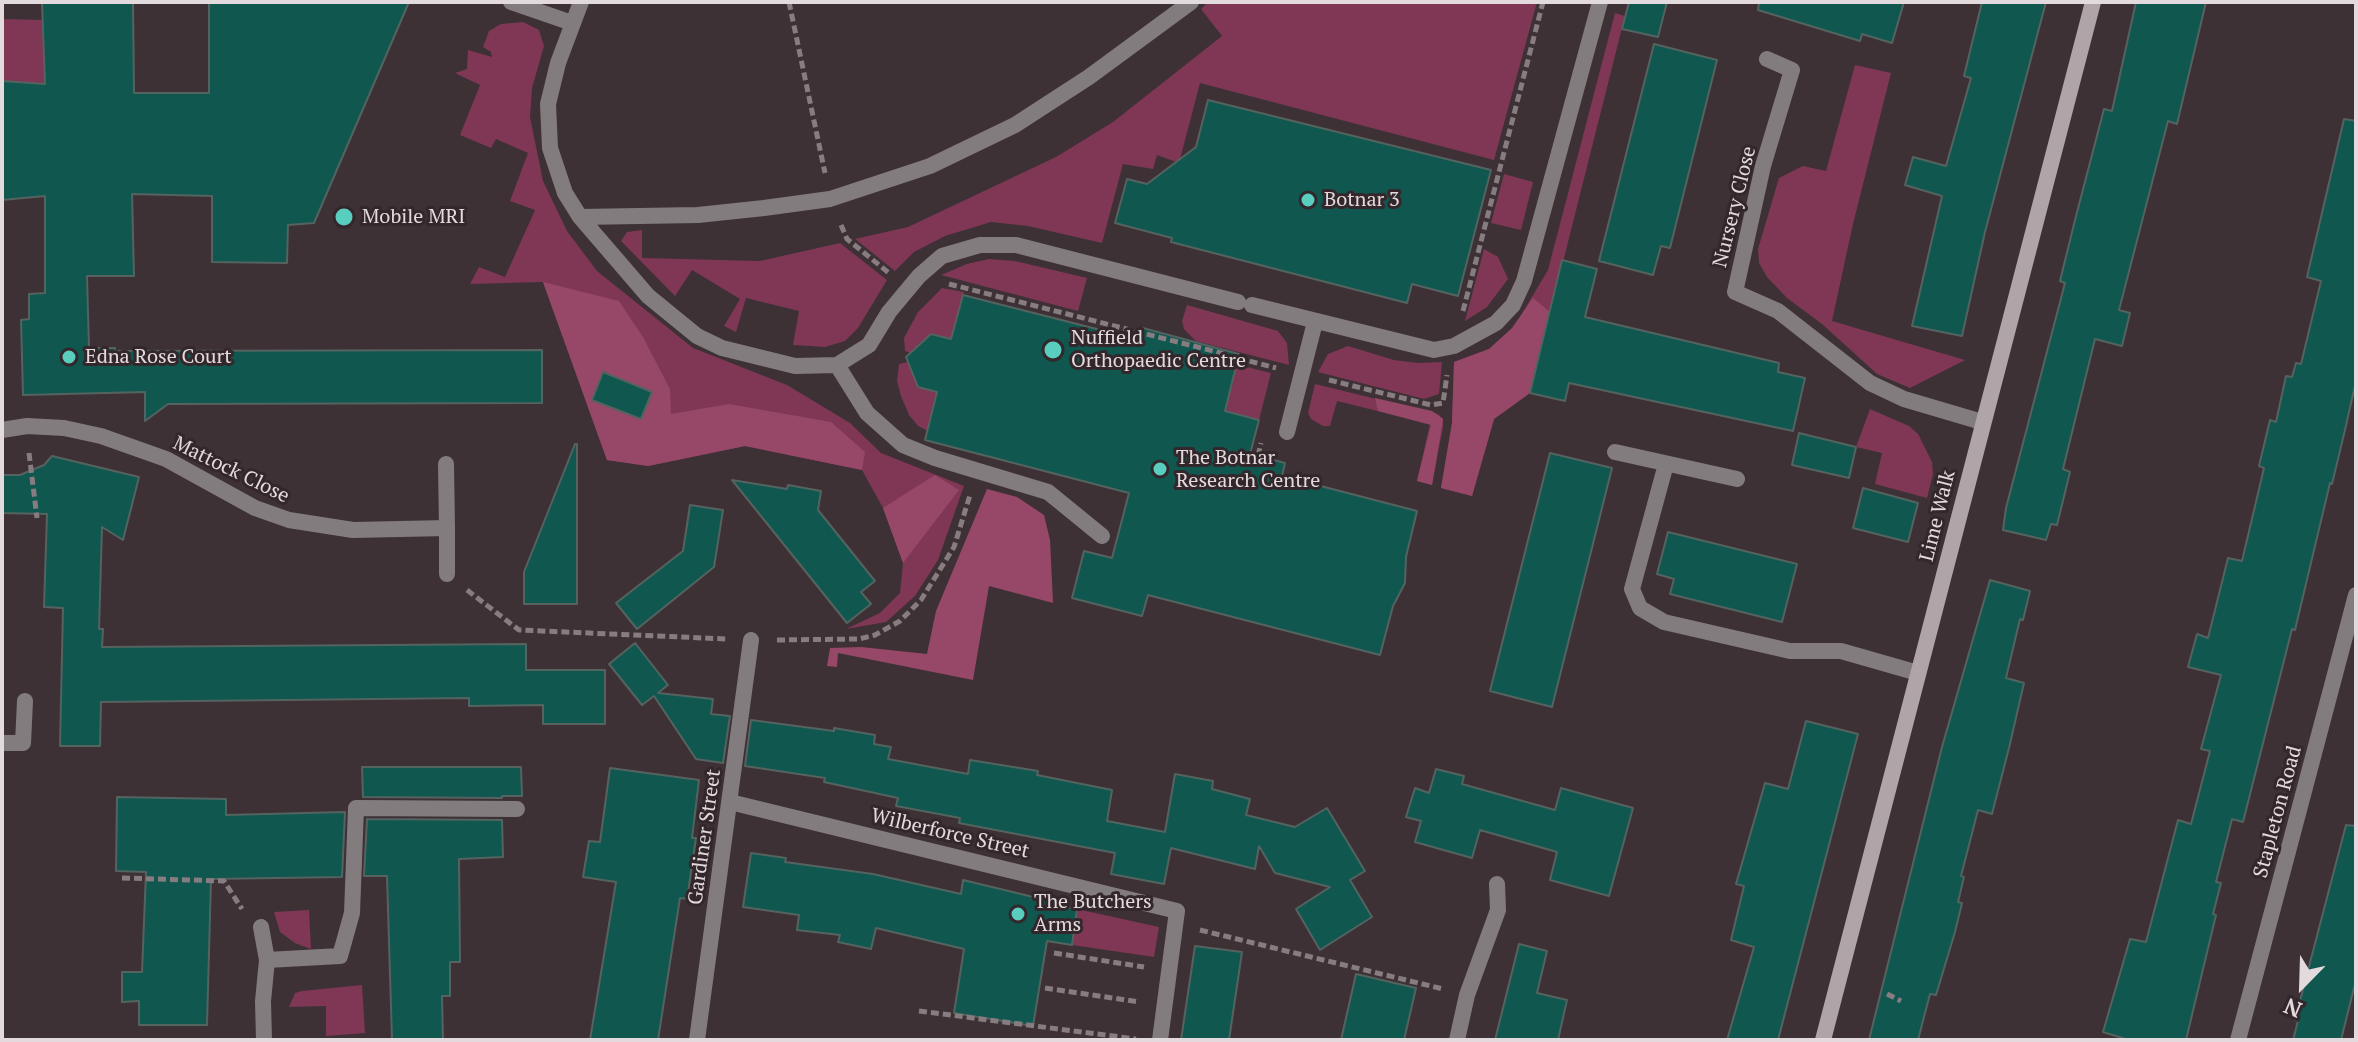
<!DOCTYPE html>
<html>
<head>
<meta charset="utf-8">
<style>
	body { margin:0 }
	#map { position:relative; width:2358px; height:1042px; overflow:hidden; background:#3d3135; font-family:"PT Serif",serif }
	canvas { display:block }
	.frame { position:absolute; inset:0; border:4px solid #e2dadd; pointer-events:none }
	.north { position:absolute; left:2262px; top:946px; width:80px; height:80px; -webkit-text-stroke:6px #33272b; paint-order:stroke; rotate:203deg; font-size:22px; font-weight:700; line-height:32px; text-align:center; color:#e2dadd }
	.north::after { content:''; display:block; margin:auto; width:28px; height:36px; background:#e2dadd; clip-path:polygon(50% 0,100% 100%,50% 72%,0 100%) }
</style>
</head>
<body>
<div id="map">
<canvas width="2358" height="1042"></canvas>
<div class="frame"></div>
<div class="north">N</div>
</div>
<script>
const g = document.querySelector('canvas').getContext('2d');
g.lineJoin = 'round';
function paint(path, color) { g.fillStyle = color; g.fill(path, 'evenodd'); }
const poly = rows => new Path2D(rows.map(r => 'M' + r).join(''));
function stroke(path, color, width, dash) { g.strokeStyle = color; g.lineWidth = width; g.lineCap = dash ? 'butt' : 'round'; g.setLineDash(dash || []); g.stroke(path); }
function drawText(font, color, halo, rows, align = 'center') {
  g.font = font + ' "PT Serif",serif'; g.lineWidth = 6; g.setLineDash([]); g.textBaseline = 'middle'; g.strokeStyle = halo; g.fillStyle = color; for (const [text, x, y, turn = 0] of rows) {
    g.save(); g.translate(x, y); g.rotate((+turn || 0) * Math.PI / 180); g.textAlign = isNaN(turn) ? turn : align; if (halo) g.strokeText(text, 0, 0); g.fillText(text, 0, 0); g.restore();
  }
}
paint(poly([
	[1208,2,1537,2,1494,160,1200,83,1179,163,1157,155,1153,169,1123,164,1102,243,1028,226,991,222,945,236,914,252,895,271,855,239,908,227,1056,157,1113,122,1222,36,1201,9],
	[1615,13,1625,16,1530,393,1494,419,1472,496,1441,488,1452,423,1454,362,1489,349,1514,327,1548,270],
	[2,19,43,20,45,84,2,81],
	[523,22,539,30,544,46,532,88,530,117,543,181,567,231,597,271,693,348,787,385,850,423,881,453,964,486,938,560,915,596,886,622,846,629,880,613,900,593,903,563,883,508,862,470,745,446,648,466,607,460,543,282,470,284,479,267,505,277,535,210,510,201,528,153,496,139,491,148,460,135,480,85,455,73,467,69,468,50,492,57,491,52,483,47,489,31,501,24],
	[1855,65,1891,73,1853,224,1832,321,1965,360,1910,388,1877,374,1822,324,1787,298,1767,277,1759,263,1758,249,1779,178,1803,166,1826,171],
	[1504,174,1533,182,1521,230,1491,223],
	[642,230,642,258,760,261,840,243,887,280,858,328,845,341,825,347,793,345,799,311,746,298,736,332,724,326,740,299,692,270,675,296,621,241,627,232],
	[1484,249,1498,257,1508,279,1487,307,1465,321],
	[989,259,1015,261,1087,278,1078,311,941,275,967,264],
	[942,288,964,292,951,339,931,334,911,353,905,351,904,338,918,312],
	[1187,305,1278,331,1287,343,1289,365,1196,341,1184,329,1182,321],
	[1348,346,1394,360,1418,363,1442,362,1439,394,1424,399,1318,372,1328,354],
	[1215,359,1271,373,1259,420,1211,408],
	[908,362,918,387,937,392,928,431,918,426,909,415,901,396,897,381,899,364],
	[1315,384,1438,414,1443,419,1443,427,1432,485,1417,481,1430,424,1337,401,1330,426,1323,426,1311,419,1308,413],
	[1870,409,1909,426,1918,434,1932,462,1933,474,1927,498,1875,484,1882,453,1856,447],
	[1077,909,1159,927,1154,957,1072,945],
	[309,910,311,949,295,943,280,932,274,912],
	[362,985,365,1033,326,1036,326,1006,289,1007,295,993,302,991]
]), '#7f3755');
paint(poly([
	[543,282,619,301,643,337,670,389,671,414,729,404,831,422,865,452,862,470,745,446,648,466,607,460],
	[1533,298,1550,312,1530,393,1494,419,1472,496,1441,488,1452,423,1454,362,1489,349,1512,328],
	[1375,398,1432,411,1443,419,1432,485,1417,481,1431,425,1378,411],
	[935,475,959,490,903,563,883,508],
	[987,489,1017,497,1044,515,1050,540,1053,603,989,586,973,680,838,653,837,667,827,666,830,648,861,647,927,654,936,611]
]), '#974868');
const building = poly([
	[42,2,133,2,134,93,209,93,209,2,409,2,314,223,288,225,287,263,212,262,212,196,132,194,134,276,87,276,89,348,115,348,115,351,542,350,542,403,168,404,145,421,145,392,23,395,21,320,29,319,29,294,45,293,45,196,2,200,2,81,45,84,42,2],
	[1629,2,1667,2,1658,37,1622,29,1629,2],
	[1759,2,1904,2,1892,43,1862,34,1860,41,1758,10,1759,2],
	[1982,2,2046,2,1985,232,1962,336,1912,326,1942,196,1905,185,1913,157,1946,166,1971,78,1964,76,1982,2],
	[2136,2,2206,2,2177,124,2168,121,2119,310,2130,313,2122,346,2095,339,2063,469,2070,472,2057,525,2051,524,2046,540,2003,530,2006,508,2065,283,2060,281,2075,220,2104,109,2112,111,2136,2],
	[1654,44,1717,60,1670,248,1661,246,1653,275,1599,261,1654,44],
	[1208,100,1491,170,1458,296,1412,284,1407,303,1171,242,1172,238,1115,223,1127,179,1147,184,1196,147,1208,100],
	[2344,119,2356,121,2356,381,2345,430,2332,484,2330,483,2295,630,2292,629,2243,822,2232,819,2216,882,2221,883,2213,914,2216,915,2186,1040,2129,1040,2103,1032,2130,939,2146,942,2178,820,2191,824,2210,751,2201,749,2221,675,2188,667,2197,634,2208,638,2228,558,2242,561,2264,468,2259,466,2270,420,2276,422,2286,376,2292,377,2296,363,2301,364,2321,281,2307,277,2344,119],
	[1562,260,1597,269,1585,317,1779,363,1778,372,1805,378,1793,431,1569,383,1565,401,1530,393,1562,260],
	[963,295,1140,340,1143,328,1239,354,1225,411,1259,420,1250,454,1285,463,1282,476,1417,511,1406,557,1405,583,1393,606,1380,655,1148,595,1142,616,1072,598,1084,551,1112,558,1129,493,925,440,937,392,918,387,906,357,931,334,951,339,963,295],
	[603,372,652,392,641,419,592,400,603,372],
	[1799,433,1856,447,1849,478,1792,465,1799,433],
	[575,444,577,444,577,604,524,604,524,572,575,444],
	[1550,453,1612,468,1552,707,1490,691,1550,453],
	[52,456,139,477,123,540,102,527,99,629,103,629,102,647,526,644,526,670,605,670,605,724,543,724,543,705,469,706,469,698,101,702,100,746,60,746,63,608,44,607,47,514,2,513,2,475,20,475,44,465,52,456],
	[732,480,787,489,788,485,821,491,818,510,875,581,861,592,871,604,847,623,732,480],
	[1863,488,1918,503,1908,542,1853,528,1863,488],
	[690,505,723,510,714,567,637,629,616,603,683,551,690,505],
	[1668,532,1797,564,1782,622,1670,594,1674,579,1657,574,1668,532],
	[1990,580,2030,591,2023,620,2020,619,2006,678,2024,683,2009,748,1992,814,1978,810,1961,876,1964,877,1958,902,1962,903,1955,932,1936,995,1930,994,1918,1040,1869,1040,1942,747,1990,580],
	[635,643,668,685,658,693,713,699,711,714,730,716,723,763,696,759,654,696,642,705,609,664,635,643],
	[751,720,834,731,834,728,875,735,874,744,891,747,888,759,968,774,970,760,1038,771,1037,775,1112,790,1107,821,1165,832,1175,774,1213,781,1212,789,1250,799,1246,815,1295,827,1327,808,1365,871,1350,880,1372,917,1320,950,1296,909,1330,887,1275,873,1259,846,1255,869,1171,848,1164,884,1111,874,1115,853,959,823,960,818,896,806,898,798,824,782,825,778,745,766,751,720],
	[1806,721,1858,734,1778,1040,1727,1040,1754,947,1731,940,1744,886,1736,884,1765,783,1788,789,1806,721],
	[362,767,521,767,522,796,502,796,502,798,363,797,362,767],
	[610,768,699,780,692,838,696,838,687,899,680,898,658,1040,590,1040,616,882,583,877,589,841,600,842,610,768],
	[1436,769,1464,776,1462,784,1555,810,1561,788,1633,808,1609,896,1550,880,1557,852,1480,830,1472,858,1415,842,1421,821,1406,817,1415,788,1429,793,1436,769],
	[117,797,226,799,226,815,345,812,342,877,211,879,207,1025,139,1025,139,1001,122,1002,122,972,142,972,146,872,116,871,117,797],
	[367,819,502,820,503,857,459,859,460,962,450,962,450,996,442,996,443,1040,392,1040,387,876,364,876,367,819],
	[2346,825,2356,826,2356,980,2341,1040,2293,1040,2298,1021,2295,1020,2346,825],
	[751,853,786,858,785,862,873,874,961,894,963,880,1050,901,1050,904,1077,909,1072,945,1047,941,1033,1026,954,1013,964,949,876,928,871,949,838,942,840,935,797,930,799,915,743,907,751,853],
	[1519,944,1547,951,1537,993,1567,1000,1558,1040,1495,1040,1519,944],
	[1195,946,1242,952,1229,1040,1181,1040,1195,946],
	[1356,974,1416,988,1404,1040,1341,1040,1356,974]
]);
paint(building, '#10574f');
stroke(building, '#546360', 2);
stroke(poly([
	[789,2,825,173],
	[841,225,847,239,889,273],
	[949,284,1225,354],
	[1463,311,1543,2],
	[1238,358,1276,368],
	[1329,380,1431,405,1443,403,1447,375],
	[29,453,37,518],
	[1258,456,1261,443],
	[467,590,519,630,727,639],
	[777,640,859,639,875,635,900,621,921,600,954,547,970,495],
	[122,878,224,881,242,909],
	[1200,930,1443,989],
	[1054,953,1144,967],
	[1045,988,1140,1002],
	[1887,994,1901,1001],
	[919,1011,1136,1039]
]), '#877c80', 5, [8, 4]);
stroke(poly([
	[511,2,572,23],
	[581,2,558,63,548,104,550,148,565,193,580,217,698,215,764,208,830,199,930,166,1015,125,1089,77,1191,2],
	[580,217,648,296,697,336,722,348,795,366,837,365,869,345,889,312,919,276,942,256,980,245,1016,245,1238,302],
	[1252,305,1434,350,1454,346,1496,323,1513,305,1524,281,1600,2],
	[837,365,867,413,903,445,935,458,1048,492,1102,536],
	[1287,432,1315,322],
	[2,743,23,743,25,701],
	[267,960,340,956,352,913,356,808,517,809]
]), '#837c7e', 16);
stroke(poly([
	[1767,59,1792,70,1763,166,1735,292,1778,311,1870,383,1904,399,1982,422],
	[2,430,27,426,64,428,101,436,166,459,255,508,289,520,353,530,447,528,447,574],
	[1615,452,1737,479],
	[446,464,447,528],
	[1666,464,1632,589,1640,608,1664,622,1790,651,1841,651,1918,673],
	[730,802,1177,911,1160,1040],
	[261,927,267,960,263,1001,264,1040],
	[697,1040,751,640],
	[1457,1040,1467,995,1498,910,1497,884],
	[2238,1040,2356,595]
]), '#837c7e', 16);
stroke(poly([
	[1823,1040,2093,2]
]), '#afa5a8', 16);
for (const [x, y, r, color] of [
	[1308,200,8,"#59cebf"],
	[344,217,10,"#59cebf"],
	[1053,350,10,"#59cebf"],
	[69,357,8,"#59cebf"],
	[1160,469,8,"#59cebf"],
	[1018,914,8,"#59cebf"]
]) { const dot = new Path2D(); dot.arc(x, y, r, 0, 2 * Math.PI); g.fillStyle = color; g.fill(dot); stroke(dot, '#33272b', 3); }
drawText('20px', '#e2dadd', '#33272b', [
	["Botnar 3",1324,200],
	["Mobile MRI",362,217],
	["Nuffield",1071,338],
	["Orthopaedic Centre",1071,361],
	["Edna Rose Court",85,357],
	["The Botnar",1176,458],
	["Research Centre",1176,481],
	["The Butchers",1034,902],
	["Arms",1034,925]
], 'left');
drawText('20px', '#e2dadd', '#33272b', [
	["Nursery Close",1735,207,-76],
	["Mattock Close",231,470,26],
	["Lime Walk",1938,516,-76],
	["Stapleton Road",2278,812,-75],
	["Wilberforce Street",950,834,13],
	["Gardiner Street",705,837,-82]
]);
</script>
</body>
</html>
